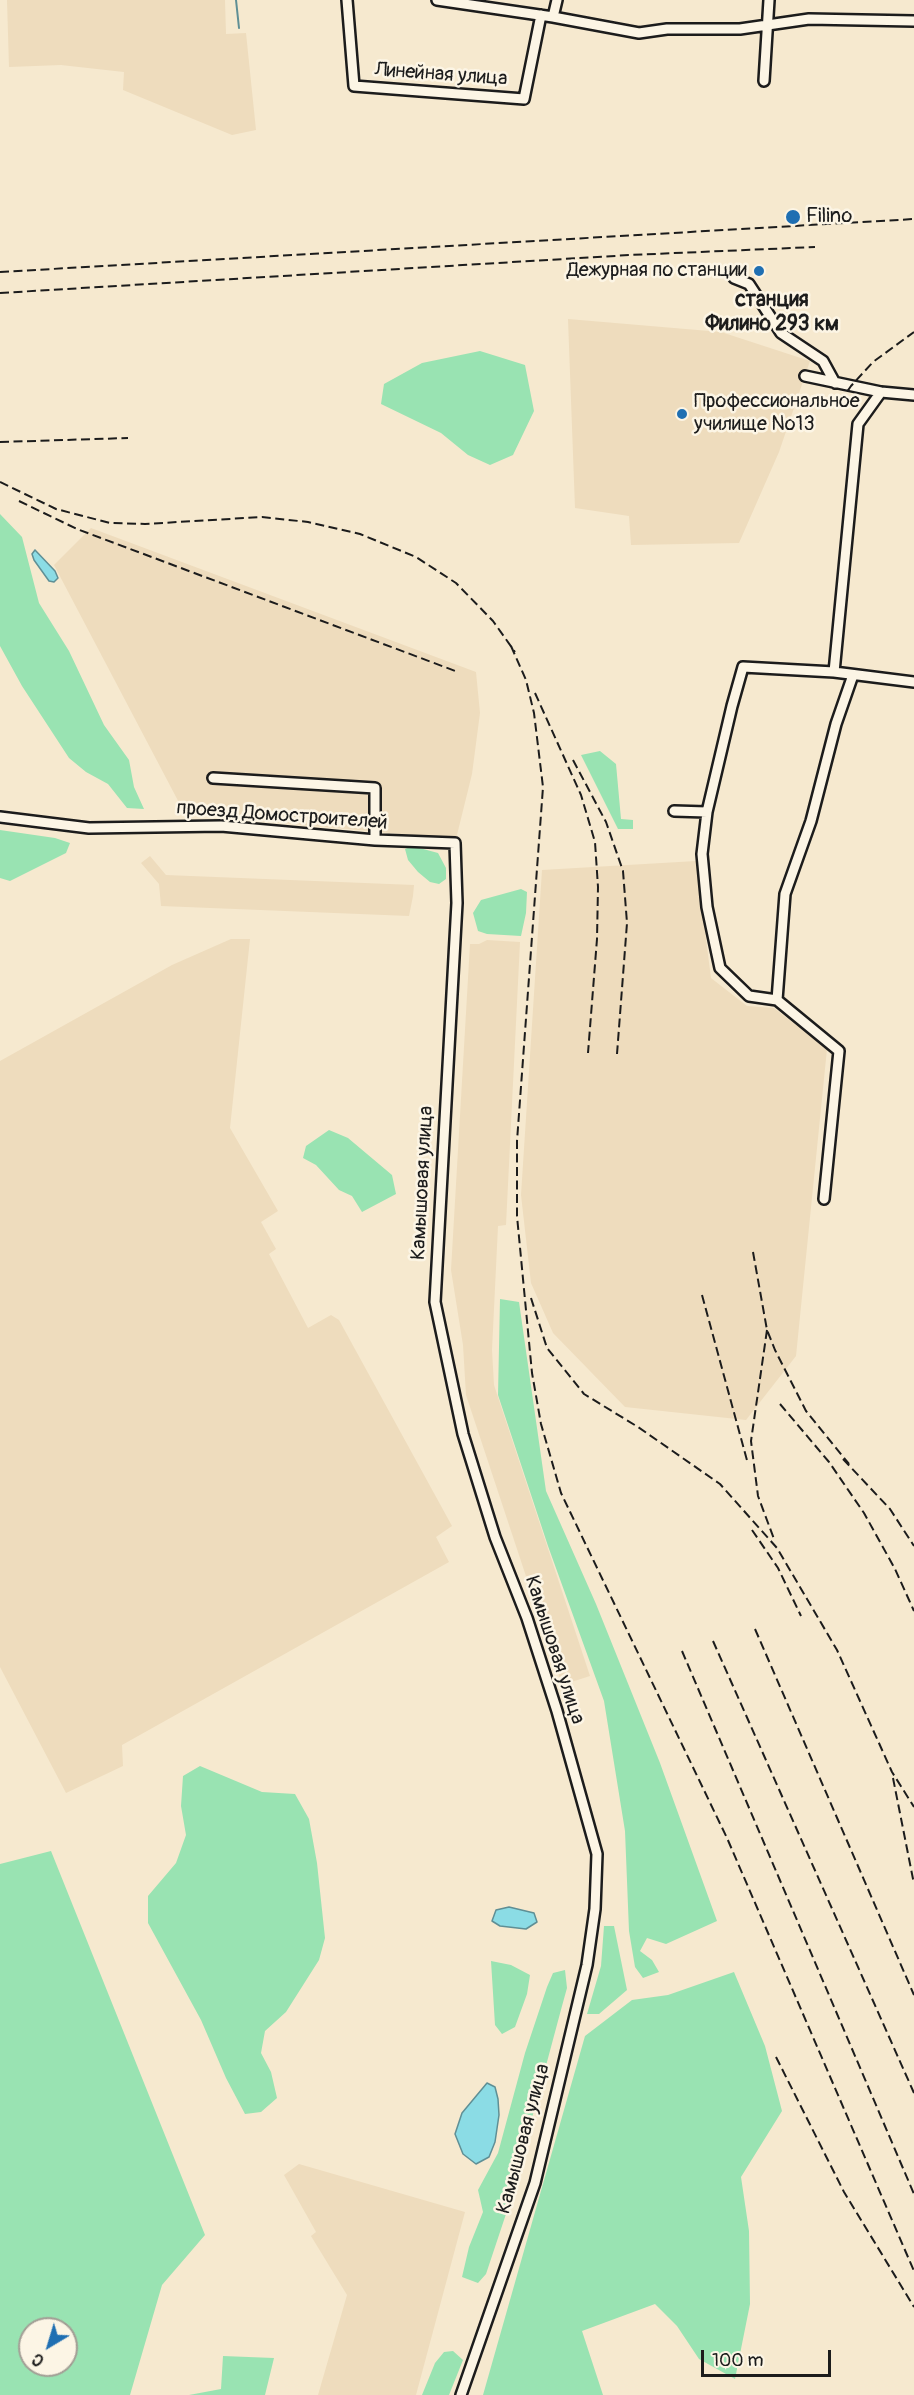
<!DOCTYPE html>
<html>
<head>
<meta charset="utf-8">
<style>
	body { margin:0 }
	#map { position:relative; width:914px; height:2395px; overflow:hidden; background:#f6e9cf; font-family:Pangolin,sans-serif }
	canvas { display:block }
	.north { position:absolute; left:18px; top:2317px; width:60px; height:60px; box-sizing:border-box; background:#fcf5e5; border:2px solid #a29e95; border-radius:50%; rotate:218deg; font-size:16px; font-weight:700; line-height:24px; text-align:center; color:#1c1c1c }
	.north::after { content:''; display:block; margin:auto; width:21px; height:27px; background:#1f6fb2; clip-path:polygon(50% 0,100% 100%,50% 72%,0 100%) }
	.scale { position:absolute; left:701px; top:2350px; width:130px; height:27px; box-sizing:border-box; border:3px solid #1c1c1c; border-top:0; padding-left:8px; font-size:18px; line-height:21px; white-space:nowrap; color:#1c1c1c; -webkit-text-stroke:4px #fcf5e5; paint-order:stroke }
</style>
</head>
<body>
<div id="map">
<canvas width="914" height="2395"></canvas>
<div class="north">С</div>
<div class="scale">100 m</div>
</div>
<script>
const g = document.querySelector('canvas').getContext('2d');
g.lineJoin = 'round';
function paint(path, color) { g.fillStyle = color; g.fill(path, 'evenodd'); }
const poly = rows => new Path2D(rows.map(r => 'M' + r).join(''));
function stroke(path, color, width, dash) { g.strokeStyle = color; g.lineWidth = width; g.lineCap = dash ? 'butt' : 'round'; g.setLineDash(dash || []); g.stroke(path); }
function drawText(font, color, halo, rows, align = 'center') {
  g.font = font + ' Pangolin,sans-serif'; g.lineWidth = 5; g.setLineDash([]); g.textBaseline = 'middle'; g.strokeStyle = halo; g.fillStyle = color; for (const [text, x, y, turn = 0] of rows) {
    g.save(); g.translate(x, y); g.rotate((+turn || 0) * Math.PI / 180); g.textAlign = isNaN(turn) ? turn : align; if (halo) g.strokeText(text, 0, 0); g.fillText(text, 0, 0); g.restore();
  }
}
paint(poly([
	[7,0,225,0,226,34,246,33,256,130,232,135,123,90,124,72,61,65,9,67],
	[568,319,721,332,810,361,779,452,739,543,631,545,629,516,575,508],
	[91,528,476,672,480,713,472,774,456,839,185,814,54,565],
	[150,856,166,875,414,885,413,896,409,916,161,906,159,884,141,863],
	[696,861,711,978,747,1006,774,1008,827,1049,796,1356,746,1420,625,1407,553,1333,531,1283,521,1195,542,870],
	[231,939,250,939,230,1128,278,1211,261,1222,276,1249,269,1254,308,1328,331,1315,339,1320,452,1526,436,1537,449,1562,122,1745,123,1766,66,1793,0,1667,0,1061,172,965],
	[487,940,520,942,506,1225,498,1226,492,1350,494,1385,590,1676,562,1685,466,1395,463,1345,451,1270,470,944,479,944],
	[299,2164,465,2212,416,2395,318,2395,347,2295,311,2236,316,2232,284,2175]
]), '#eedcbd');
paint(poly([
	[480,351,525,365,534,411,513,455,490,465,468,455,441,433,381,404,384,384,422,363],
	[0,514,22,537,39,603,69,651,104,725,129,760,134,787,144,809,127,808,108,784,86,772,69,758,22,686,0,646],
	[600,751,616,764,621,819,633,820,633,829,618,829,581,755],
	[0,830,55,838,70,843,66,853,10,881,0,878],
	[412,846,438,853,446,868,446,879,439,884,430,882,418,872,408,860,405,849],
	[521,889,527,892,526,913,521,936,487,934,478,931,473,913,481,900],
	[329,1130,348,1138,392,1175,396,1194,362,1212,352,1196,339,1190,316,1165,303,1158,306,1146],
	[500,1299,519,1302,546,1491,596,1604,660,1763,717,1921,666,1944,647,1938,640,1951,652,1960,659,1972,643,1978,635,1967,629,1931,625,1831,604,1701,548,1546,498,1395],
	[200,1766,262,1792,295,1794,309,1819,317,1863,325,1938,319,1960,286,2012,265,2031,261,2053,271,2072,277,2098,261,2112,245,2114,226,2078,201,2020,148,1923,148,1896,176,1863,186,1835,181,1806,183,1776],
	[51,1851,205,2235,162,2285,130,2395,0,2395,0,1864],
	[30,2329,66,2329,66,2365,30,2365],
	[604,1926,614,1926,627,1990,599,2014,587,2014,601,1966],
	[491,1961,511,1965,530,1975,527,1994,515,2027,502,2034,495,2025],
	[565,1970,567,1988,562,2006,507,2211,486,2274,478,2283,462,2277,469,2247,483,2212,478,2190,498,2153,525,2053,547,1987,553,1973],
	[734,1972,765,2046,782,2111,741,2177,749,2231,750,2304,735,2379,699,2359,677,2326,655,2304,582,2331,603,2395,483,2395,585,2036,632,2000,668,1995],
	[453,2351,463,2360,449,2395,422,2395,435,2363,444,2352],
	[223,2356,274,2358,265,2395,189,2395,221,2389]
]), '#99e3b2');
const water = poly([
	[35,550,55,571,58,578,54,582,49,581,34,560,32,554,35,550],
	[509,1907,534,1913,537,1922,526,1929,500,1926,492,1921,496,1910,509,1907],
	[487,2083,495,2087,498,2099,499,2115,495,2142,489,2157,476,2164,463,2154,455,2134,462,2113,487,2083]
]);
paint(water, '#8bdce5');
stroke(water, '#5f8f95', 1.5);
stroke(poly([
	[236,0,239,28]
]), '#5f8f95', 2);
const street = poly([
	[347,0,354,86,524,99,541,15],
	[437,0,553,17,639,33,667,29,740,29,809,19,914,21],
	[553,17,557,0],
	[764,81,769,0],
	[734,278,749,284,781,333,823,361,835,383],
	[805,376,881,392,914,395],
	[881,392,858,424,834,672,914,682],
	[834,672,743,667,732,706,707,812,702,854,707,907,720,968,749,996,777,1000,785,894,811,821,836,724,853,675],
	[213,778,375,788,375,840],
	[674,811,707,812],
	[0,817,89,828,221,826,375,840,455,843,457,903,435,1302,463,1434,495,1537,527,1618,557,1711,597,1854,595,1909,587,1965,535,2183,461,2395],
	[777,1000,839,1051,824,1199]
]);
stroke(street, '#1c1c1c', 14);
stroke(street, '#fcf5e5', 9);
stroke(poly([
	[0,272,914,219],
	[0,293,630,255,815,247],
	[840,402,851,386,873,362,914,332],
	[0,442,128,438],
	[0,482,56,509,110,523,145,524,262,517,308,522,360,534,416,557,456,583,493,621,515,652],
	[19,501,77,529,458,672],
	[511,646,526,680,534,713,543,787,517,1141,517,1216,532,1373,541,1424,561,1493,727,1838,914,2271],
	[535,693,581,795,595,842,598,887,597,939,588,1053],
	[573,760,606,822,623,871,627,923,617,1054],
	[753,1252,767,1330,775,1350,806,1411,849,1464],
	[702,1295,748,1464],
	[531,1298,547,1348,584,1394,638,1427,720,1484,777,1548,837,1650,892,1772,914,1807],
	[767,1330,751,1441,758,1496,774,1539],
	[780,1404,829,1462,864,1513,895,1569,914,1611],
	[843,1459,890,1509,914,1546],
	[752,1530,778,1568,801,1616],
	[755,1629,914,1995],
	[713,1641,914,2093],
	[682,1651,914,2194],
	[893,1778,914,1884],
	[776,2057,844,2192,914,2307]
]), '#1c1c1c', 2, [9, 4.5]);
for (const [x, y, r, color] of [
	[793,217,8,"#1f6fb2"],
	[759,271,6,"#1f6fb2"],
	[682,414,6,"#1f6fb2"]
]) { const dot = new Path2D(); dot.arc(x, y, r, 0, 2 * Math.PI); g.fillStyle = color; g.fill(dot); stroke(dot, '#fcf5e5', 2); }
drawText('20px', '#1c1c1c', '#fcf5e5', [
	["Линейная улица",441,75,4],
	["проезд Домостроителей",282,816,4],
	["Камышовая улица",423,1183,-87],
	["Камышовая улица",554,1650,72],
	["Камышовая улица",524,2139,-75]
]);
drawText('20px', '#1c1c1c', '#fcf5e5', [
	["Filino",806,217],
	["Дежурная по станции",747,271,"right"],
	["Профессиональное",694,402],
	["училище №13",694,425]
], 'left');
drawText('bold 21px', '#1c1c1c', '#fcf5e5', [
	["станция",772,301],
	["Филино 293 км",772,325]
]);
</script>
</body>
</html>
